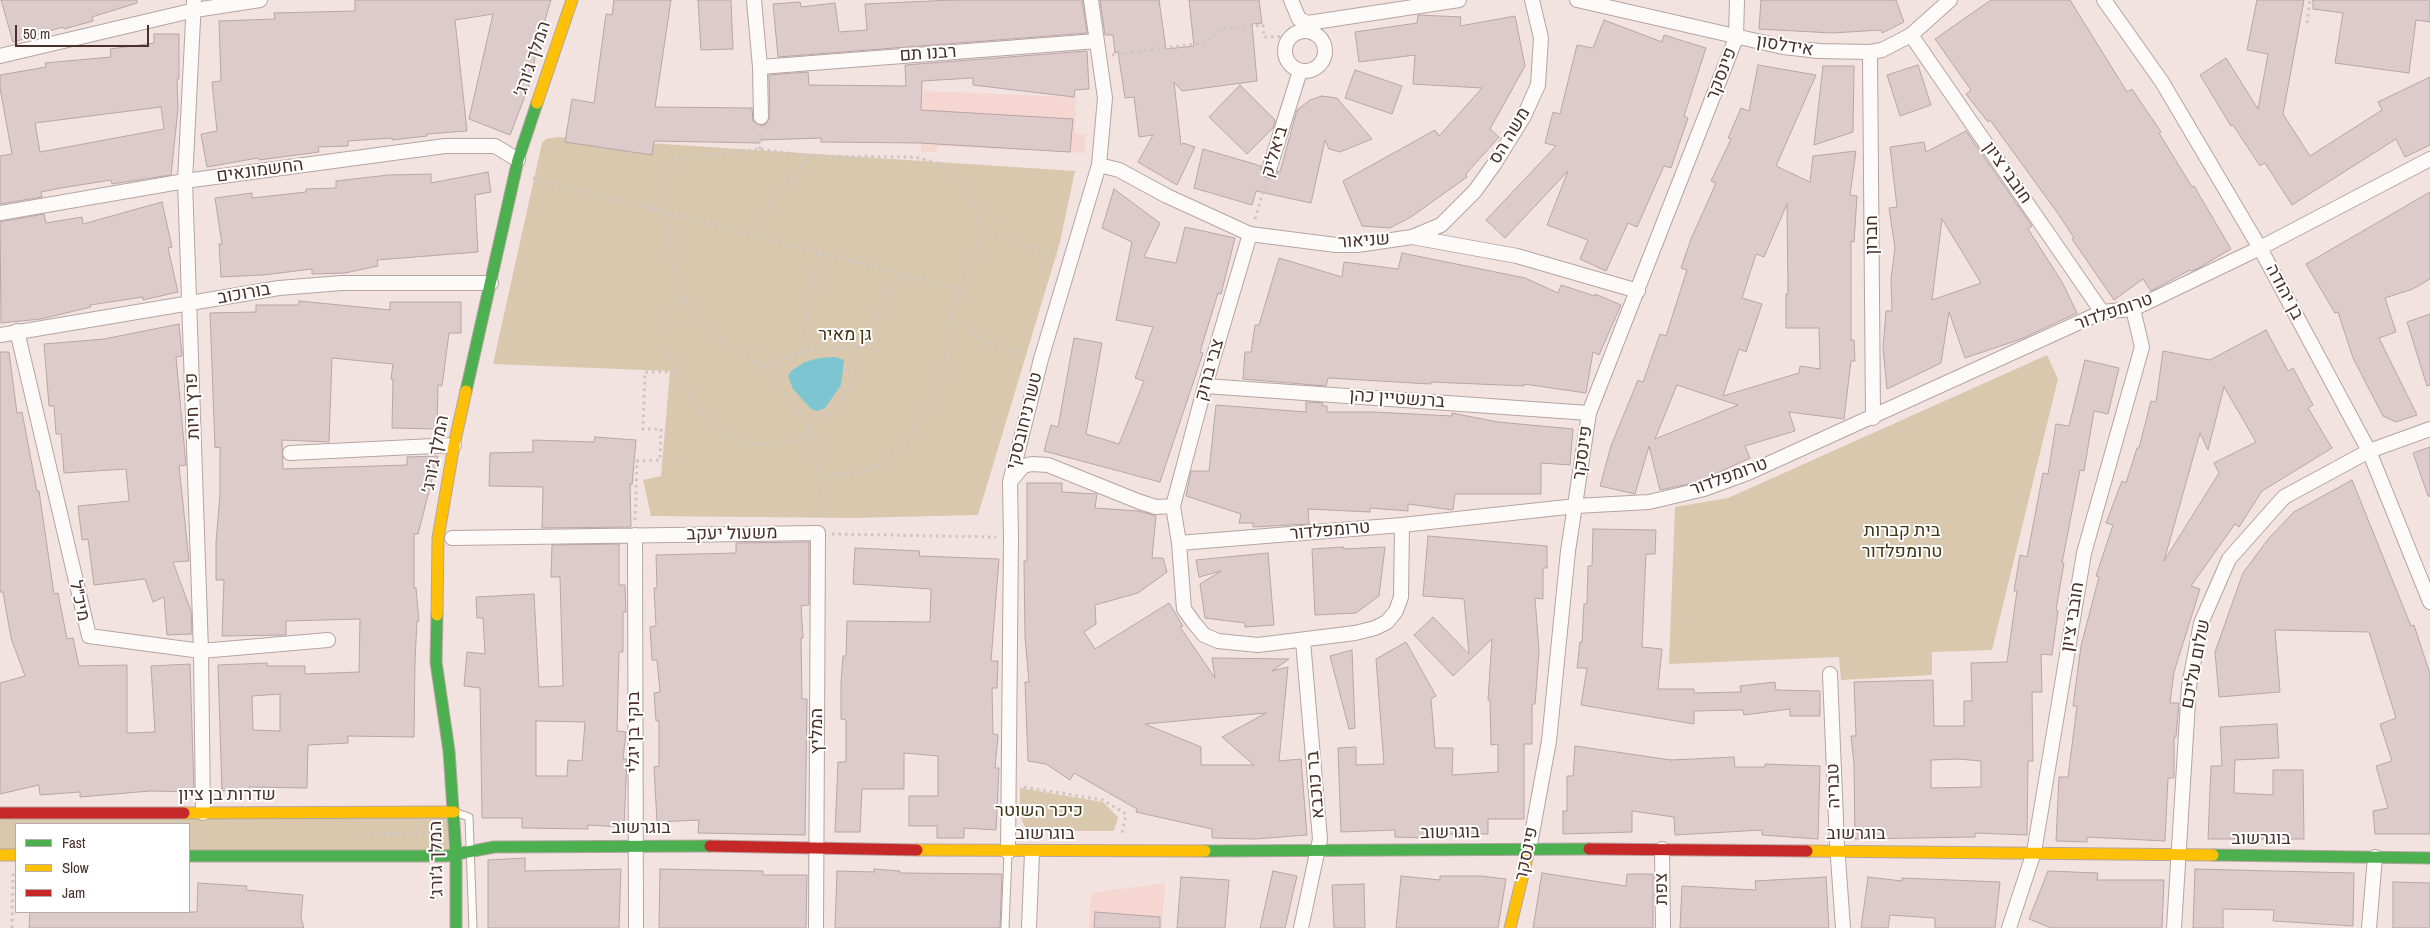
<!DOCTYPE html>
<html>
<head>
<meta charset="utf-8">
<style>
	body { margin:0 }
	#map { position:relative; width:2430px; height:928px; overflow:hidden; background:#f2e3e1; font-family:"Archivo Narrow",sans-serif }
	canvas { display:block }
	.legend { position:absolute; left:15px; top:823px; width:175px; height:90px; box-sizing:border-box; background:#fff; border:1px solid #b6acaa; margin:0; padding:6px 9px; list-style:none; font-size:15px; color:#49302b }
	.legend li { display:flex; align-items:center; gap:10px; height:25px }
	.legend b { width:25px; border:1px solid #b6acaa }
	.scale { position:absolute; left:15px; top:25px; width:134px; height:22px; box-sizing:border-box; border:2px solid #49302b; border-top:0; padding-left:6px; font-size:15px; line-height:18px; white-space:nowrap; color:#49302b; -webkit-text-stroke:4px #fff; paint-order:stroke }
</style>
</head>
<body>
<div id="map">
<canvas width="2430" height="928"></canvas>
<ul class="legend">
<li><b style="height:6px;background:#4caf50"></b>Fast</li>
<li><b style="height:6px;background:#ffc107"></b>Slow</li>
<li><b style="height:6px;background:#c62828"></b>Jam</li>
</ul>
<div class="scale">50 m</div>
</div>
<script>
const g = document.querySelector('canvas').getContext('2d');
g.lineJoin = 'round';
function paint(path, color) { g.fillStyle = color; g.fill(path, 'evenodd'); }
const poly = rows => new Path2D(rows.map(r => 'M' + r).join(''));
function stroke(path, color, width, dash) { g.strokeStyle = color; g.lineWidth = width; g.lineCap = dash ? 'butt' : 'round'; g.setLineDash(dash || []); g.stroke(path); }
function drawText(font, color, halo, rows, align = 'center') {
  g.font = font + ' "Archivo Narrow",Heebo,sans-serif'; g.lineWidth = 4; g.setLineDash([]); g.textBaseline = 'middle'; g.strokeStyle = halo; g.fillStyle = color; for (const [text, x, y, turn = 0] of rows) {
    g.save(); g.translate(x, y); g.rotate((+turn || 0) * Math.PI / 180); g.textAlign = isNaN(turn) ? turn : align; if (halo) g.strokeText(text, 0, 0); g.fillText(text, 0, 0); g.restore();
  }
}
paint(poly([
	[923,91,1076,97,1075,134,1086,135,1085,153,938,146,937,152,921,152],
	[1165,883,1162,928,1089,928,1091,893]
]), '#f6d6d1');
paint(poly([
	[557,137,1075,171,1060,242,978,515,851,518,651,516,643,480,661,476,670,371,493,364,542,143,546,139],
	[2047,355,2058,379,1992,650,1932,652,1932,675,1841,680,1839,657,1669,664,1675,507,1728,498],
	[1020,788,1103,802,1118,817,1114,831,1026,831,1020,814],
	[0,817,448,817,449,852,189,851,189,824,16,824,16,850,0,850]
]), '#d9c8ad');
paint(poly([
	[835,357,844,360,841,385,825,408,818,411,811,409,793,389,788,376,791,371,805,362,819,358]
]), '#7cc5d1');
const building = poly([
	[1,0,137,0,137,3,92,17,93,21,64,29,63,27,13,42,1,0],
	[355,0,551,0,537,47,530,83,510,135,469,119,493,14,455,20,467,131,427,134,427,136,392,140,392,138,348,141,348,146,318,147,319,152,259,160,258,158,207,167,201,134,217,131,212,82,221,81,219,21,275,19,274,13,355,11,355,0],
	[614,0,671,0,655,107,752,108,753,121,762,126,766,124,770,117,769,75,808,72,809,85,906,86,905,65,1087,51,1089,89,1075,90,1074,97,973,85,973,78,922,81,921,110,1073,119,1070,152,920,143,821,142,821,138,760,140,760,143,654,141,652,155,565,142,572,99,594,103,606,14,612,15,614,0],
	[698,0,731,0,733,49,701,50,698,0],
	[953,0,1082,0,1087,33,778,57,773,4,800,2,801,7,835,3,839,32,867,30,865,4,953,0],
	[1100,0,1159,0,1166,49,1194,46,1189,0,1259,0,1262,23,1252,24,1257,81,1182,91,1174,82,1181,145,1183,143,1195,147,1177,185,1138,162,1153,135,1139,137,1134,97,1125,98,1118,52,1115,53,1113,35,1105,35,1100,0],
	[1761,0,1896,0,1904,22,1882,33,1881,30,1832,33,1759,29,1761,0],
	[1991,0,2070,0,2127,92,2132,89,2161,132,2159,133,2192,187,2194,186,2231,249,2197,269,2191,271,2190,270,2151,291,2143,279,2114,300,2072,239,2074,238,2059,215,1990,120,1988,122,1966,94,1971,90,1935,39,1991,0],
	[2257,0,2304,0,2283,114,2310,156,2382,110,2378,102,2430,77,2430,145,2405,157,2396,139,2292,205,2265,163,2260,166,2233,125,2231,126,2200,75,2226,58,2258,109,2268,54,2247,50,2257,0],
	[2313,0,2430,0,2430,22,2416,20,2409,73,2335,63,2343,13,2313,9,2313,0],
	[1418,15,1461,17,1460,26,1515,16,1525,66,1490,129,1499,137,1466,174,1467,177,1411,217,1390,228,1362,226,1343,181,1435,130,1439,136,1482,88,1413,84,1415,55,1359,62,1355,32,1417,23,1418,15],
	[1604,20,1662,42,1664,35,1706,48,1684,116,1688,118,1671,168,1664,166,1637,227,1628,223,1606,271,1580,259,1588,240,1547,225,1568,171,1505,238,1486,220,1556,146,1545,143,1553,112,1560,114,1577,45,1593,48,1604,20],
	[154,34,179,34,179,79,177,79,178,109,171,175,112,184,111,180,61,188,41,192,42,197,0,204,0,156,12,154,0,88,0,75,46,67,45,63,111,57,110,49,154,43,154,34],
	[161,107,164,129,40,152,35,123,161,107],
	[1758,65,1816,75,1776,166,1810,182,1813,156,1856,151,1850,195,1857,196,1854,242,1851,241,1851,340,1854,340,1855,361,1851,361,1844,419,1789,412,1795,431,1745,446,1750,458,1698,482,1660,490,1649,446,1635,494,1600,486,1611,446,1638,380,1643,382,1660,334,1666,336,1687,270,1681,268,1691,239,1716,183,1711,181,1731,139,1728,138,1741,108,1749,111,1758,65],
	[1787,204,1788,294,1786,294,1786,328,1819,328,1820,369,1800,366,1799,373,1723,396,1739,349,1746,352,1762,304,1742,298,1756,254,1764,257,1787,204],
	[1677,385,1722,400,1738,405,1655,439,1677,385],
	[1918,65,1931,105,1900,116,1887,75,1918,65],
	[1823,66,1854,66,1853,132,1814,145,1823,66],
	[1355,70,1402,86,1392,114,1345,98,1355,70],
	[1240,85,1275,120,1273,128,1247,154,1209,117,1240,85],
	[1322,96,1337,98,1372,139,1340,152,1329,149,1325,140,1311,203,1256,191,1252,205,1194,188,1203,149,1261,166,1263,176,1270,179,1275,177,1278,171,1280,172,1297,110,1310,100,1322,96],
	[1966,131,2032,226,2028,229,2062,282,2077,313,2021,339,1965,358,1949,312,1941,363,1887,389,1883,348,1886,311,1892,311,1891,279,1895,248,1889,208,1897,207,1890,147,1924,142,1926,152,1966,131],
	[1942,219,1981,283,1932,300,1942,219],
	[488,172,491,192,475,195,478,252,377,260,378,266,345,273,312,274,312,269,263,275,221,277,219,244,222,244,215,198,252,193,252,198,306,192,306,189,336,188,336,181,388,175,431,174,431,183,488,172],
	[1114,189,1160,223,1144,257,1176,263,1185,227,1235,238,1221,294,1218,293,1200,352,1203,353,1160,482,1044,451,1051,425,1058,427,1074,338,1102,343,1086,434,1119,444,1144,381,1135,378,1153,327,1116,320,1132,242,1102,228,1114,189],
	[2430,192,2430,279,2413,289,2385,298,2396,332,2379,338,2417,415,2396,422,2383,416,2353,358,2338,312,2335,313,2306,264,2430,192],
	[162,202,172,247,168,248,178,292,143,300,143,297,90,305,91,307,41,319,1,323,0,222,44,214,46,223,82,217,83,224,162,202],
	[1402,253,1525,278,1558,293,1561,285,1595,296,1595,294,1621,305,1599,355,1593,352,1586,393,1524,384,1524,386,1431,382,1431,384,1328,378,1326,386,1243,379,1245,352,1251,352,1255,325,1259,325,1279,258,1342,277,1344,262,1398,269,1402,253],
	[299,301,390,310,390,302,461,302,461,333,449,333,442,386,438,385,437,429,392,428,393,379,391,379,393,364,332,358,329,442,282,440,283,469,407,465,407,457,438,456,418,534,414,534,414,588,416,588,419,621,417,621,415,661,414,737,348,736,348,743,308,745,307,788,249,787,249,790,222,791,218,665,267,663,267,666,305,666,305,674,359,672,360,619,286,621,286,635,222,636,224,580,216,580,216,542,220,495,220,447,215,448,210,313,256,312,256,305,299,305,299,301],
	[280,694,280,731,253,730,252,696,280,694],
	[2430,314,2430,385,2427,386,2407,322,2430,314],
	[179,324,182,356,176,357,186,465,179,466,189,561,173,562,191,611,192,634,167,635,164,597,153,602,145,579,94,585,88,539,82,540,78,506,129,501,126,469,64,473,61,434,56,434,54,406,49,406,44,344,104,339,179,324],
	[2266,330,2288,371,2293,368,2313,405,2308,408,2332,448,2262,491,2239,527,2235,524,2191,586,2200,589,2174,672,2170,703,2179,703,2176,737,2174,737,2174,778,2168,778,2165,841,2087,837,2087,842,2056,841,2059,777,2068,777,2077,706,2073,706,2081,646,2099,577,2096,576,2113,525,2106,523,2122,481,2126,483,2137,448,2139,448,2151,401,2156,402,2163,351,2210,360,2266,330],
	[2224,387,2256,442,2214,463,2219,473,2164,561,2200,433,2208,450,2224,387],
	[0,352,9,352,17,413,22,412,37,491,39,491,54,594,58,593,67,639,73,638,79,666,127,665,127,733,155,732,151,666,190,664,194,792,150,791,80,797,80,792,40,795,39,785,0,794,0,683,25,676,11,638,3,592,0,592,0,352],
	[2085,360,2119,368,2108,414,2094,411,2084,471,2080,470,2062,563,2064,563,2056,610,2058,611,2052,655,2041,654,2042,692,2032,692,2033,761,2028,761,2027,835,1975,833,1975,837,1855,839,1854,764,1851,736,1856,736,1854,682,1933,680,1934,726,1964,726,1964,701,1972,701,1971,663,2007,662,2017,591,2014,591,2020,555,2027,557,2043,473,2048,474,2056,424,2069,426,2085,360],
	[1958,759,1981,761,1981,787,1931,788,1931,760,1958,759],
	[1306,402,1323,403,1322,406,1327,406,1327,412,1374,412,1452,416,1452,413,1498,422,1573,429,1570,465,1541,463,1541,494,1455,494,1453,510,1408,504,1408,511,1370,508,1370,512,1308,509,1309,524,1253,527,1253,523,1239,523,1241,514,1186,496,1191,471,1209,471,1216,405,1306,412,1306,402],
	[595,437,636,440,632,485,630,484,631,527,542,528,543,487,489,486,490,453,533,452,533,440,594,442,595,437],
	[2430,447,2430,496,2428,496,2413,453,2430,447],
	[2352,480,2411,626,2414,625,2430,674,2430,834,2375,834,2373,811,2388,808,2376,766,2392,761,2380,724,2396,718,2369,632,2275,630,2280,692,2219,697,2215,652,2243,573,2269,538,2294,512,2352,480],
	[1027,483,1062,483,1062,492,1097,494,1095,508,1139,511,1156,516,1152,558,1163,558,1167,572,1138,593,1095,605,1096,624,1084,632,1095,649,1169,603,1183,626,1180,627,1215,678,1212,658,1289,659,1272,671,1288,667,1279,761,1301,759,1307,835,1255,839,1212,838,1212,829,1136,812,1137,809,1074,773,1070,780,1046,764,1028,761,1025,682,1029,682,1025,637,1024,561,1027,561,1027,483],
	[1266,713,1222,737,1254,765,1201,765,1201,747,1145,724,1266,713],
	[1593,529,1656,530,1655,554,1646,554,1642,647,1662,649,1658,689,1694,689,1694,693,1741,692,1740,686,1775,682,1776,690,1820,691,1820,716,1790,716,1790,709,1744,715,1743,710,1694,711,1694,724,1581,705,1587,668,1577,668,1580,642,1582,642,1584,604,1587,604,1588,566,1592,566,1593,529],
	[1428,536,1547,546,1547,568,1543,568,1543,599,1535,598,1539,651,1535,704,1532,704,1532,744,1524,744,1524,819,1488,819,1488,834,1425,834,1425,838,1395,837,1395,830,1341,832,1338,748,1356,747,1356,765,1384,764,1376,659,1406,642,1436,696,1431,699,1435,748,1453,748,1452,775,1498,772,1498,744,1491,745,1490,700,1488,700,1492,639,1453,676,1414,635,1433,617,1469,654,1464,599,1423,596,1428,536],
	[809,542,809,605,801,606,803,638,801,638,802,699,807,699,805,835,698,833,699,820,657,822,654,767,659,766,659,721,656,721,654,693,660,692,657,660,652,660,650,627,656,626,654,588,657,588,656,555,736,553,736,543,809,542],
	[619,544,619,585,625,585,626,612,623,612,623,652,619,652,617,731,626,732,623,759,627,759,624,827,588,825,588,829,522,828,522,818,482,818,480,688,464,686,467,652,485,654,483,618,477,618,476,597,534,594,539,687,563,686,560,577,551,577,552,545,619,544],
	[536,721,585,722,582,761,568,760,567,776,536,776,536,721],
	[1343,547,1343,549,1385,547,1379,596,1356,613,1315,615,1312,549,1343,547],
	[855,548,920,551,919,556,999,559,991,661,998,661,997,688,992,688,993,734,998,735,995,768,999,768,996,830,964,828,964,838,937,838,937,826,909,826,909,796,938,796,938,756,904,753,904,789,862,789,860,832,835,832,838,762,846,762,846,720,841,719,841,682,843,656,846,656,847,621,930,622,931,589,853,584,855,548],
	[1268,553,1274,625,1245,627,1245,623,1205,618,1200,584,1221,571,1199,577,1196,560,1268,553],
	[1352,650,1355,728,1349,729,1330,656,1352,650],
	[2277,724,2279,758,2235,760,2234,793,2273,795,2273,770,2303,770,2304,839,2208,839,2211,766,2222,766,2220,727,2277,724],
	[1575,746,1671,760,1734,757,1735,767,1765,767,1765,764,1820,766,1818,839,1762,835,1762,830,1675,835,1674,817,1632,811,1632,832,1563,834,1563,811,1567,811,1567,776,1573,776,1575,746],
	[525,858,525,871,621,869,619,928,488,928,488,860,525,858],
	[660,869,763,871,763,875,807,875,806,928,659,928,660,869],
	[874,869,900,871,900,873,1002,874,1000,928,835,928,837,871,874,872,874,869],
	[2195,869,2354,873,2353,926,2273,921,2274,910,2223,909,2223,928,2193,928,2195,869],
	[1273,871,1297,876,1285,928,1260,928,1273,871],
	[2048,871,2098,873,2097,880,2164,880,2162,928,2051,928,2029,919,2048,871],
	[1542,873,1626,886,1627,874,1653,874,1653,928,1533,928,1542,873],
	[1401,876,1440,880,1440,876,1481,876,1506,879,1498,928,1396,928,1401,876],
	[1181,877,1229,880,1225,928,1177,928,1181,877],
	[1826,877,1829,928,1680,928,1682,886,1756,890,1755,881,1826,877],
	[1868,877,1902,881,1902,878,2000,882,1995,928,1935,928,1935,918,1890,915,1888,928,1861,928,1868,877],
	[2393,882,2430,883,2430,928,2393,928,2393,882],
	[198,883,247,886,246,890,303,895,301,918,304,928,29,928,30,912,197,912,198,883],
	[1364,884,1365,928,1334,928,1332,885,1364,884],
	[1095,912,1160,917,1160,928,1094,928,1095,912]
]);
paint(building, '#ddcaca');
stroke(building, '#b8a5a6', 1);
const lane = poly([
	[454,812,469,817,473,928],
	[1005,928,1008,853]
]);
const street = poly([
	[194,0,185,181,201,651,203,813],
	[754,0,760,67,761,117],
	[1291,0,1299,19,1308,23,1459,0],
	[1577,0,1783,47,1819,51,1870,52,1882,50,1911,35,1950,0],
	[2104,0,2162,82,2260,248,2369,451,2430,602],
	'1285 51a20 20 0 1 1 40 0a20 20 0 1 1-40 0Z',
	[1911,35,2102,312],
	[1870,52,1873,418],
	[0,56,195,10,260,0],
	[760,67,1097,41],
	[1099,165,1119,170,1167,196,1250,234,1336,245,1357,245,1412,237,1517,256,1638,291],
	[1269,170,1300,71],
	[0,213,185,181,445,146,495,146,518,160],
	[1412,237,1441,225,1475,191,1495,163,1524,116,1538,85,1541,38,1532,0],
	[17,331,89,636,201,651,328,640],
	[0,335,279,288,342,283,491,283],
	[1205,386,1589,413],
	[290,453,454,445],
	[1010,482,1023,466,1032,464,1048,465,1140,502,1156,507,1173,506,1179,543,1402,525,1576,506,1649,502,1704,489,1748,473,2102,312,2133,309,2260,248,2430,159],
	[1173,506,1205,386,1250,234],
	[635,535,636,928],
	[452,538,818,533,816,928],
	[1179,543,1184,609,1194,623,1204,635,1218,641,1258,645,1355,633,1375,628,1387,622,1396,611,1401,597,1402,525],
	[1830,674,1837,844,1843,928],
	[1662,849,1663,928],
	[1529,850,1549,741,1568,551,1589,413,1736,38,1737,0],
	[1008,852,1011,537,1010,482,1041,359,1099,165,1105,98,1091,0],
	[1029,928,1032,852],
	[1301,928,1320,839,1303,641],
	[2009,928,2034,852,2084,553,2142,347,2133,309],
	[2174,928,2189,686,2201,623,2229,559,2284,497,2369,451,2430,429],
	[2369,928,2375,857]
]);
const fast = poly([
	[466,391,518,160,537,103],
	[437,615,436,662,449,751,456,854,456,928],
	[1205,851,1589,849],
	[2213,855,2430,858],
	[189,856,446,856,494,847,710,846]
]);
const slow = poly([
	[537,103,572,0],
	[437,615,438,538,454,445,466,391],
	[184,813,454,812],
	[917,850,1205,851],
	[1807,851,2213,855],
	[0,855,16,855],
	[1510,928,1529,850]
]);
const jam = poly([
	[0,813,184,813],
	[710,846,917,850],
	[1589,849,1807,851]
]);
stroke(lane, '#b6a4a1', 9);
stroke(street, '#b6a4a1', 16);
stroke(fast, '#b6a4a1', 13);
stroke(slow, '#b6a4a1', 13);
stroke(jam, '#b6a4a1', 13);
stroke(poly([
	[2307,23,2310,0],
	[1112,55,1203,43,1223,29,1263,25,1264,37,1291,36],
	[760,149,760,130],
	[533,178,960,289],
	[652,209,673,159,760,149,809,156,914,157,935,162,962,181,985,230,1057,256],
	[669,213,670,259,684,299,717,339,766,368],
	[1255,219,1265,185],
	[748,234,809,157],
	[684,299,665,309,661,325,666,347,685,389,710,425,747,444,777,445,811,436],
	[951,318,989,343,1026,354],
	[858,347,900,274],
	[802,352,818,252],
	[808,427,838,408,854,378,858,347,812,350,790,355,766,368,808,427,819,478,818,518],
	[819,478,874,469,910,439,941,378,951,318,960,289,985,230],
	[635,520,637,461,660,460,661,429,643,429,645,372,677,372],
	[832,534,996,537],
	[1024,787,1103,800,1126,814,1122,834],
	[364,833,438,834],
	[12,928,13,873]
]), '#cdc5c3', 3, [2.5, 4]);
stroke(lane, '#fdfbfa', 7);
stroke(street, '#fdfbfa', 14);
stroke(fast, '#4caf50', 11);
stroke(slow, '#ffc107', 11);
stroke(jam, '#c62828', 11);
drawText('18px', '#49302b', '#fff', [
	["אידלסון",1785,46,9],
	["רבנו תם",928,54,-4],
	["המלך ג׳ורג׳",533,59,-71],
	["פינסקר",1722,74,-69],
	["משה הס",1510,136,-59],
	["ביאליק",1275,152,-73],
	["החשמונאים",260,171,-8],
	["חובבי ציון",2007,173,55],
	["חברון",1872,235,-90],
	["שניאור",1364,241,-4],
	["בן יהודה",2284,292,62],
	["בורוכוב",244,294,-10],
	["טרומפלדור",2114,312,-19],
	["צבי ברוק",1210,370,-74],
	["ברנשטיין כהן",1397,399,4],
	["פרץ חיות",193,406,-92],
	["טשרניחובסקי",1025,421,-76],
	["פינסקר",1583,453,-82],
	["המלך ג׳ורג׳",436,454,-79],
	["טרומפלדור",1729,477,-20],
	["טרומפלדור",1330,531,-5],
	["משעול יעקב",732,534,-1],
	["מיכ\"ל",79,601,77],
	["חובבי ציון",2073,617,-81],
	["שלום עליכם",2196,664,-79],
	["המליץ",817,731,-90],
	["בוקי בן יגלי",634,732,-90],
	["בר כוכבא",1316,785,-95],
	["טבריה",1834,786,-92],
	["שדרות בן ציון",227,795],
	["בוגרשוב",641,828],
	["בוגרשוב",1450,833,-1],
	["בוגרשוב",1045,834],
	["בוגרשוב",1856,834],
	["בוגרשוב",2261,839],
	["פינסקר",1527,854,-78],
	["המלך ג׳ורג׳",437,860,-91],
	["צפת",1662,889,-91]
]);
drawText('18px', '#403412', '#fff', [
	["גן מאיר",845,335],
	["בית קברות",1902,531],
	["טרומפלדור",1902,552],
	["כיכר השוטר",1039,811]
]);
</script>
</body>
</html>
